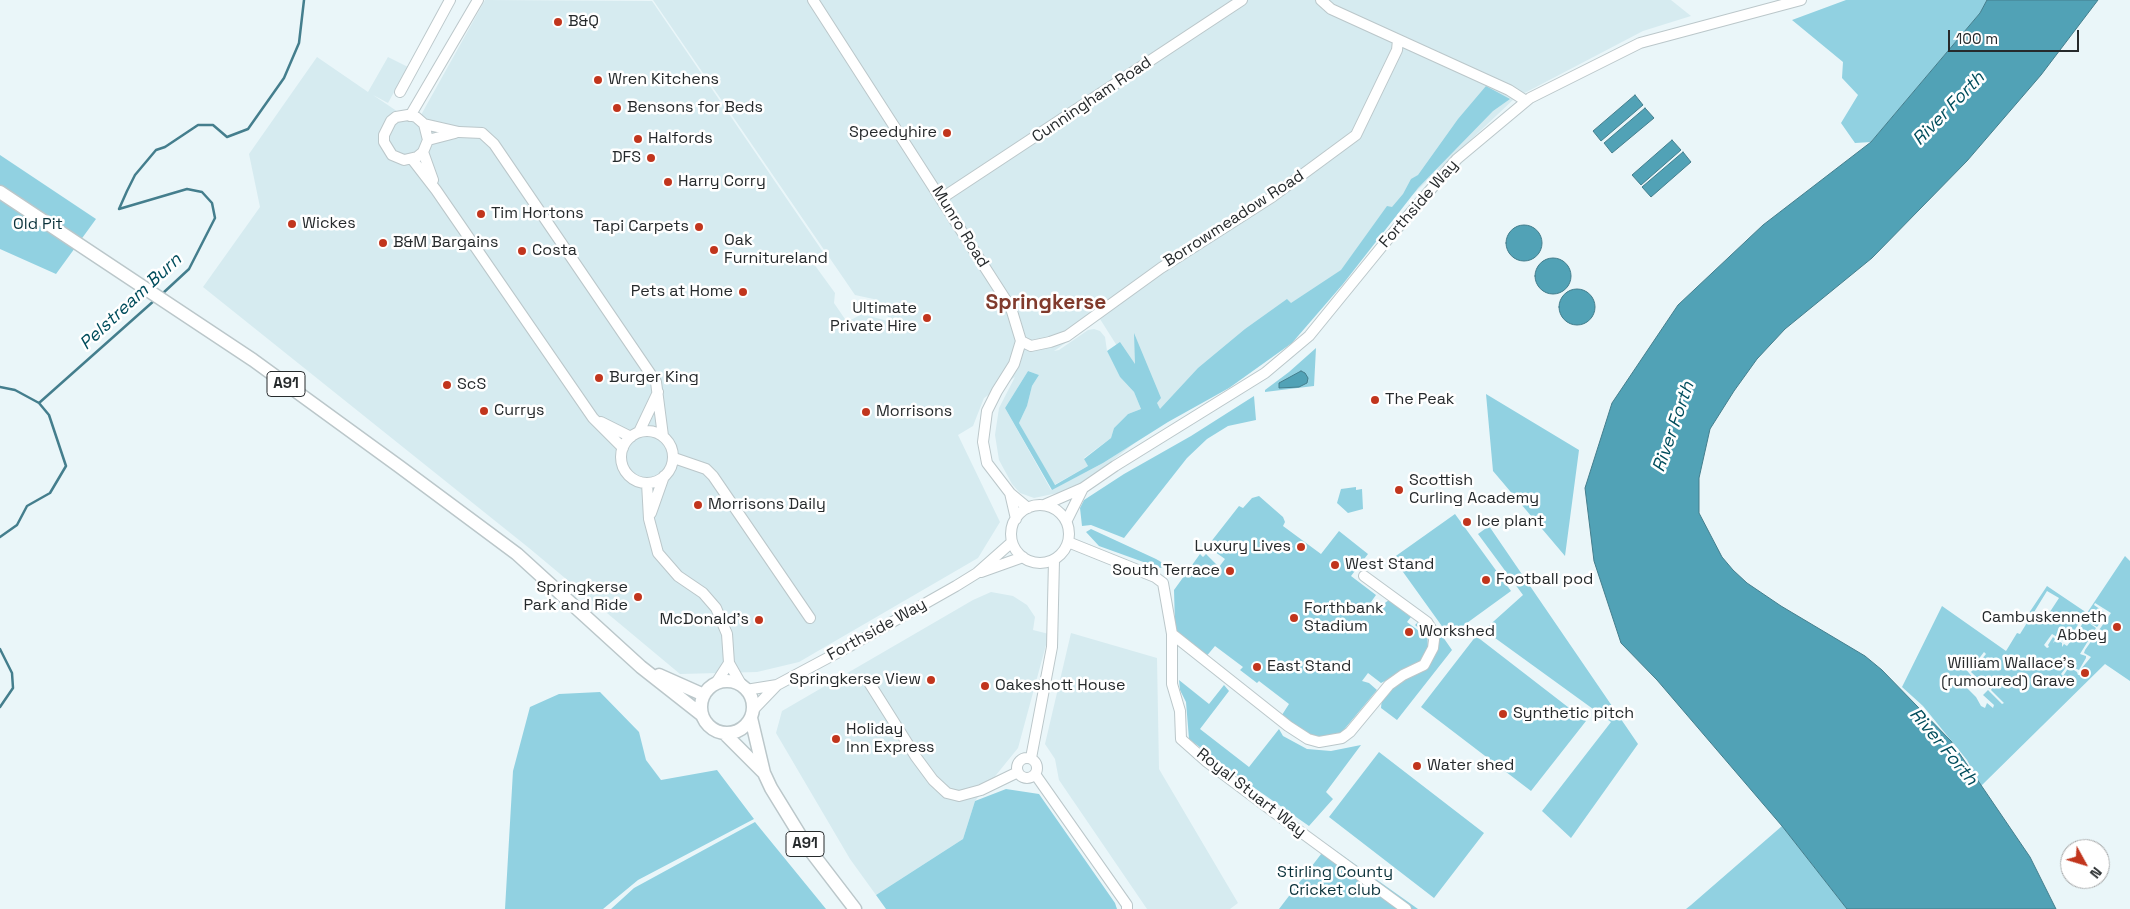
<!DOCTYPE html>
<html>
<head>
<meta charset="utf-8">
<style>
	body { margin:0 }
	#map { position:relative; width:2130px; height:909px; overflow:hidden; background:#eaf6f9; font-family:"Space Grotesk",sans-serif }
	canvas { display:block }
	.north { position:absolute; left:2060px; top:839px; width:50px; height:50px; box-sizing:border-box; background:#fff; border:1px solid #a8aaab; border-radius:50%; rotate:129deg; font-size:14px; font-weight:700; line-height:20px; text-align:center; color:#262a2c }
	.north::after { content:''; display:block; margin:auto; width:18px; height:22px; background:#c1351d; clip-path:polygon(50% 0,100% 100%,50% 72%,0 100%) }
	.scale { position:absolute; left:1948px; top:30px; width:131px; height:22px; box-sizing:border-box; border:2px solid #262a2c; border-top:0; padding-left:6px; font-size:15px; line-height:18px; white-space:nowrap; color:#262a2c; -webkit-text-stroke:4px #fff; paint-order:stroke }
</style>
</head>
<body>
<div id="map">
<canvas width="2130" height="909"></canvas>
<div class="north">N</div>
<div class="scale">100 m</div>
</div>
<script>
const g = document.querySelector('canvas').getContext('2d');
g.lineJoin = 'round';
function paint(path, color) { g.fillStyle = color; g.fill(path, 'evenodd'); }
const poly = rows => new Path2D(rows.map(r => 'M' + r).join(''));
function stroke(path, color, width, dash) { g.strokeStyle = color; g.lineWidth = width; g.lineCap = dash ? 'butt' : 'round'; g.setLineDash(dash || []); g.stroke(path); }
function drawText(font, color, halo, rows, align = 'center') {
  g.font = font + ' "Space Grotesk",sans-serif'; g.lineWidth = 5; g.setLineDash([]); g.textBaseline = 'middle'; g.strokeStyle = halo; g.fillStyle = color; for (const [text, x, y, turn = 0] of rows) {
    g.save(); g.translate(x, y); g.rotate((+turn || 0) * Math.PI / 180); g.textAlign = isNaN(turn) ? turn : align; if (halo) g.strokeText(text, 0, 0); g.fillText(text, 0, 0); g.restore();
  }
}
paint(poly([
	[485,0,652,1,823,252,811,260,835,293,834,303,847,322,862,314,891,322,878,300,855,295,653,0,1671,0,1691,16,1643,31,1515,98,1406,201,1297,335,1162,417,1100,319,1054,351,1059,350,1088,330,1094,329,1100,331,1105,337,1107,351,1120,377,1134,392,1141,409,1128,414,1114,428,1111,438,1084,458,1088,466,1054,485,1019,423,1027,406,1032,386,1039,375,1028,371,1005,408,1051,490,1103,463,1137,441,1082,485,1067,491,1034,498,1020,493,1012,484,999,460,995,435,999,408,1015,377,984,398,973,426,958,435,1000,522,978,558,799,662,757,672,680,674,529,548,203,287,260,207,249,154,317,57,368,92,388,57,408,67,388,103,373,95,416,124],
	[991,592,1013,596,1027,605,1035,617,1033,630,1049,634,1018,748,975,801,963,839,876,895,850,859,776,733,782,711,973,600],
	[1071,633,1157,658,1159,769,1238,903,1230,909,1147,909,1059,780,1055,759,1045,744]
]), '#d6ebf0');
paint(poly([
	[1846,0,1987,0,1980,13,1871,142,1855,143,1841,123,1858,95,1842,78,1843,62,1792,20],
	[1486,86,1510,99,1493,111,1418,188,1343,284,1292,343,1229,388,1168,422,1103,463,1052,490,1005,408,1028,371,1039,375,1032,386,1027,406,1019,423,1055,485,1088,466,1084,459,1111,438,1114,428,1128,414,1141,409,1134,392,1120,377,1107,351,1120,342,1135,364,1134,333,1161,398,1157,403,1160,409,1198,368,1245,329,1287,299,1291,303,1341,270,1387,206,1392,207,1403,194,1411,179,1418,175,1458,119],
	[0,155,96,219,56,274,0,249],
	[1316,348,1314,386,1265,392,1265,390,1289,372],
	[1486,394,1579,450,1565,556,1493,471],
	[1254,396,1256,420,1228,426,1207,439,1187,458,1124,538,1091,525,1082,526,1080,508,1084,500,1124,474,1191,436],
	[1356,487,1356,490,1362,489,1363,509,1348,513,1337,503,1341,489],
	[1259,496,1283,517,1285,522,1283,526,1321,554,1339,531,1368,554,1351,576,1376,595,1371,602,1378,608,1389,600,1411,617,1407,622,1419,631,1421,630,1415,625,1418,622,1427,631,1428,647,1421,662,1381,683,1368,673,1362,681,1369,683,1377,690,1342,732,1331,736,1320,738,1308,737,1280,718,1289,704,1259,681,1257,683,1240,670,1243,667,1215,646,1205,658,1177,633,1175,625,1174,590,1200,554,1203,557,1206,554,1219,567,1225,559,1211,549,1213,546,1210,543,1239,506,1243,508,1252,498],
	[1455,514,1511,591,1449,636,1393,558],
	[1489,526,1638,744,1571,838,1542,811,1611,722,1484,630,1523,595,1478,534],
	[1091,529,1156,559,1168,566,1160,568,1099,546,1086,532],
	[2125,556,2130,561,2130,681,2105,664,1981,786,1967,760,1923,706,1902,687,1942,606,2006,651,2017,633,2020,634,2030,618,2027,616,2047,586,2087,613],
	[2047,591,2059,598,2042,624,2031,617],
	[2095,603,2111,613,2085,650,2084,653,2091,657,2081,669,2081,675,2078,675,2077,672,2069,667,2063,676,2061,674,2068,665,2079,670,2086,658,2086,656,2080,654,2096,628,2085,620,2075,635,2079,637,2078,639,2074,637,2067,646,2064,644,2062,647,2062,643,2056,640,2053,643,2055,639,2053,637,2048,645,2049,647,2047,648,2044,645,2052,634,2066,642,2068,641,2082,618,2097,627,2107,614,2094,605],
	[1984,652,1986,654,1971,672,1986,686,1988,685,1989,689,1992,688,1991,690,2004,703,2002,704,1988,690,1983,695,1994,705,1993,708,1987,703,1985,708,1981,706,1976,697,1965,686,1974,679,1964,667,1966,665,1971,669],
	[1429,617,1452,650,1397,720,1381,708,1382,697,1434,648],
	[1476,636,1586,721,1531,791,1421,707],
	[1179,680,1209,704,1224,685,1229,691,1200,729,1249,767,1279,729,1283,736,1307,749,1331,751,1361,745,1326,792,1333,799,1309,826,1246,782,1189,739,1186,702,1180,690],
	[600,692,639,732,646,760,661,780,717,770,754,819,638,880,603,909,505,909,513,771,530,707,559,694],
	[1379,752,1484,833,1434,898,1329,817],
	[1006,789,1039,794,1115,903,1117,909,886,909,876,895,963,839,975,801],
	[755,822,826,909,611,909,634,888],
	[1782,826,1847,909,1686,909,1691,905],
	[1328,845,1418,909,1279,909]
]), '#91d1e1');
const water = poly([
	[1987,0,2098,0,2041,75,1967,161,1872,258,1785,329,1757,359,1734,391,1710,429,1699,478,1699,513,1722,557,1733,570,1747,583,1781,606,1865,656,1882,670,1951,741,2030,857,2056,909,1847,909,1782,826,1657,680,1621,643,1594,561,1585,488,1612,403,1678,305,1763,225,1871,142,1980,13,1987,0],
	[1635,95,1643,105,1601,141,1593,131,1635,95],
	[1645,108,1654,118,1612,153,1604,143,1645,108],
	[1672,140,1681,150,1641,185,1632,175,1672,140],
	[1683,152,1691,162,1651,197,1642,187,1683,152],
	'1506 243a18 18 0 1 1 36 0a18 18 0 1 1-36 0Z',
	'1535 276a18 18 0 1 1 36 0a18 18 0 1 1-36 0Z',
	'1559 307a18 18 0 1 1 36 0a18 18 0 1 1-36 0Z',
	[1301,371,1305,373,1308,378,1307,383,1299,387,1279,388,1279,383,1301,371]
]);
paint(water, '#51a2b6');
stroke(water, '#447e8d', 1);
stroke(poly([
	[162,294,189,269,215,218,212,203,202,192,187,189,119,209,127,191,135,175,156,150,165,147,198,125,213,125,227,137,248,129,284,78,299,43,304,0],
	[0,387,15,390,39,403,49,415,66,466,50,493,27,506,17,525,0,537],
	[39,403,156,299],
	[0,649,12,673,13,688,0,707]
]), '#447e8d', 2.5);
const minor = poly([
	[813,0,1011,308,1021,341,1014,364,997,391,987,411,983,442,987,463,1010,493],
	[1321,0,1331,9,1509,90,1526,101],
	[400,92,450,0],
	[410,116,478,0],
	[424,124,459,132,482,133,494,144,656,382,663,436],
	[428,140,455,133],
	[423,152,417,157,404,160,392,155,384,142,384,135,391,121,396,117,408,115,416,117,424,124,428,140,423,152,433,180],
	[412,159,436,190,593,418,623,448],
	[942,198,1242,0],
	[1021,341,1031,346,1050,342,1067,336,1161,268,1272,197,1356,135,1397,50,1398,40],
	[601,422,631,437],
	'621 457a26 26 0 1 1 52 0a26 26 0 1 1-52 0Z',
	[639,432,658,392],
	[674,458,706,469,713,476,810,618],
	[647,483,649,519,658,553,678,576,703,593,716,608,727,634,729,663,742,686],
	[1044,505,1083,488,1115,466,1265,373,1309,336,1388,239,1457,159,1530,98,1640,43,1801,0],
	'1011 534a29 29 0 1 1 58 0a29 29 0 1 1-58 0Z',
	[651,513,664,476],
	[1016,519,1010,493,1028,508],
	[1067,520,1083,488],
	[1068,542,1155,577,1163,583,1172,634,1288,726,1308,739,1319,742,1342,738,1350,732,1389,685,1403,675,1424,665,1433,648,1434,640,1432,630,1427,622,1364,576],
	[981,572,1023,557],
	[1172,634,1172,684,1180,711,1181,739,1207,762,1279,816,1406,909],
	[716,683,729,663],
	[870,684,916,757,933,780,947,793,959,796,981,790,1018,772],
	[746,690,777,685],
	[753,710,777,685,850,646,956,586,977,573,1012,542],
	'1017 768a10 10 0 1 1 20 0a10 10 0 1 1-20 0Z',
	[1031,758,1052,647,1054,560],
	[1035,774,1127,905,1127,909]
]);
const major = poly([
	[0,192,253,360,400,467,517,554,641,667,702,715],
	[659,675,704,695],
	'701 707a26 26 0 1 1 52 0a26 26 0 1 1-52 0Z',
	[751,718,764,773,771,788,806,845,855,909],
	[724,733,764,773]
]);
stroke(minor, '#bbc7ca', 12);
stroke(major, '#bbc7ca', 15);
stroke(minor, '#fff', 10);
stroke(major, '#fff', 12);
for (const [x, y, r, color] of [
	[558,22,5,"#c1351d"],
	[598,80,5,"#c1351d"],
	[617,108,5,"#c1351d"],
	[947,133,5,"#c1351d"],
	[638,139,5,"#c1351d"],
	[651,158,5,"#c1351d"],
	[668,182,5,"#c1351d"],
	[481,214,5,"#c1351d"],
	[292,224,5,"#c1351d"],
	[699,227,5,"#c1351d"],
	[383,243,5,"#c1351d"],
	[714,250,5,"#c1351d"],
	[522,251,5,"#c1351d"],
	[743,292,5,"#c1351d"],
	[927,318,5,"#c1351d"],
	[599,378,5,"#c1351d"],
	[447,385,5,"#c1351d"],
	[1375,400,5,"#c1351d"],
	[484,411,5,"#c1351d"],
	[866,412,5,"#c1351d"],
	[1399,490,5,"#c1351d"],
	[698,505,5,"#c1351d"],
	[1467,522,5,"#c1351d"],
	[1301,547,5,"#c1351d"],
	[1335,565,5,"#c1351d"],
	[1230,571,5,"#c1351d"],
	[1486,580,5,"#c1351d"],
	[638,597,5,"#c1351d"],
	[1294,618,5,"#c1351d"],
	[759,620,5,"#c1351d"],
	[2117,627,5,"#c1351d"],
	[1409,632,5,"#c1351d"],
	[1257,667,5,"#c1351d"],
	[2085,673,5,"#c1351d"],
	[931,680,5,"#c1351d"],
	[985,686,5,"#c1351d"],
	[1503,714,5,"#c1351d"],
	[836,739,5,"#c1351d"],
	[1417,766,5,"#c1351d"]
]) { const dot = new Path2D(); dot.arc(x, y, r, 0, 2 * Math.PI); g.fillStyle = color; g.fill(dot); stroke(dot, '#fff', 2); }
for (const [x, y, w] of [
	[286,384,38],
	[805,844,38]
]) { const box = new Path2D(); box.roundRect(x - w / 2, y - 12.5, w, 25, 4); g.fillStyle = '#fff'; g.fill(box); stroke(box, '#262a2c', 1); }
drawText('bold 15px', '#262a2c', null, [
	["A91",286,384],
	["A91",805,844]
]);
drawText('16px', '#262a2c', '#fff', [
	["B&Q",568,22],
	["Wren Kitchens",608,80],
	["Bensons for Beds",627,108],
	["Speedyhire",937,133,"right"],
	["Halfords",648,139],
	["DFS",641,158,"right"],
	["Harry Corry",678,182],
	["Tim Hortons",491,214],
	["Wickes",302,224],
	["Tapi Carpets",689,227,"right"],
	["Oak",724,241],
	["Furnitureland",724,259],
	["B&M Bargains",393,243],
	["Costa",532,251],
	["Pets at Home",733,292,"right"],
	["Ultimate",917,309,"right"],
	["Private Hire",917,327,"right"],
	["Burger King",609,378],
	["ScS",457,385],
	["The Peak",1385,400],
	["Currys",494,411],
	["Morrisons",876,412],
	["Scottish",1409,481],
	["Curling Academy",1409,499],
	["Morrisons Daily",708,505],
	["Ice plant",1477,522],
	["Luxury Lives",1291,547,"right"],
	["West Stand",1345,565],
	["South Terrace",1220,571,"right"],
	["Football pod",1496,580],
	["Springkerse",628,588,"right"],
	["Park and Ride",628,606,"right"],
	["Forthbank",1304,609],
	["Stadium",1304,627],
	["Cambuskenneth",2107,618,"right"],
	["Abbey",2107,636,"right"],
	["McDonald's",749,620,"right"],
	["Workshed",1419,632],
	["William Wallace's",2075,664,"right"],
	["(rumoured) Grave",2075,682,"right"],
	["East Stand",1267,667],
	["Springkerse View",921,680,"right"],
	["Oakeshott House",995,686],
	["Synthetic pitch",1513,714],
	["Holiday",846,730],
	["Inn Express",846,748],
	["Water shed",1427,766]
], 'left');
drawText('16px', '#262a2c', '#fff', [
	["Cunningham Road",1092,100,-34],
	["Forthside Way",1419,204,-49],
	["Borrowmeadow Road",1234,219,-33],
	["Munro Road",960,227,58],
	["Forthside Way",877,630,-29],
	["Royal Stuart Way",1251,793,38]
]);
drawText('16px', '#0a323b', '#fff', [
	["Old Pit",38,225],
	["Stirling County",1335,873],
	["Cricket club",1335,891]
]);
drawText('italic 18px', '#014d5c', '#fff', [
	["River Forth",1949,109,-46],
	["Pelstream Burn",131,302,-43],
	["River Forth",1674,427,-71],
	["River Forth",1943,747,50]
]);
drawText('bold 21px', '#813b2d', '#fff', [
	["Springkerse",1046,303]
]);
</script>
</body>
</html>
